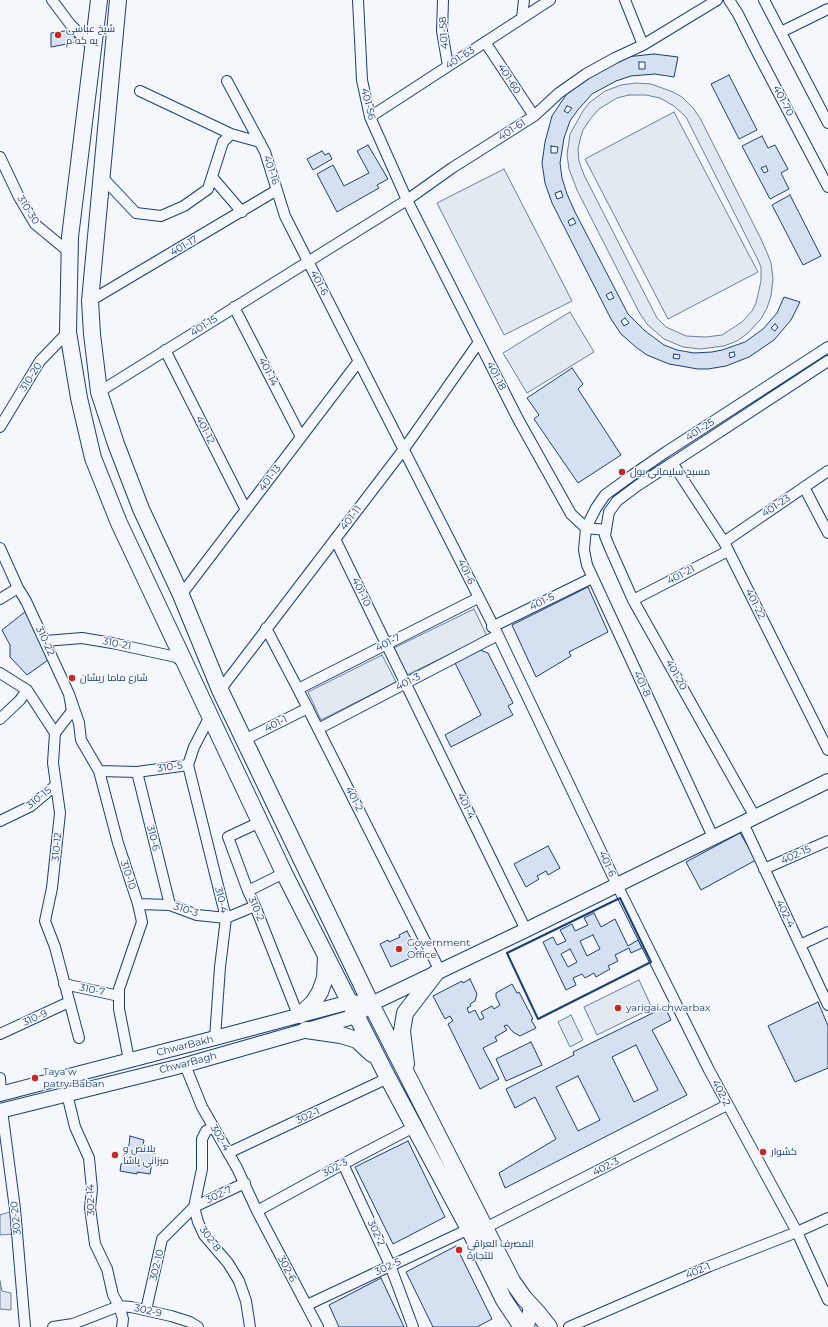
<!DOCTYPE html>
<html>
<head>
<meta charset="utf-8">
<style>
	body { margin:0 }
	canvas { display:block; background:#f4f7fb }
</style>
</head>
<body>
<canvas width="828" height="1327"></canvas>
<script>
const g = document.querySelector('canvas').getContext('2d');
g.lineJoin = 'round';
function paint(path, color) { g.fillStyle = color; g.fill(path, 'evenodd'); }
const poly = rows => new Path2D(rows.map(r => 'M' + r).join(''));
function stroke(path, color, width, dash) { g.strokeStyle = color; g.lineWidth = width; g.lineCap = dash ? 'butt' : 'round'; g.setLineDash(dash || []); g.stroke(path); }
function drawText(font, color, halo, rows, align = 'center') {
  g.font = font + ' Montserrat,Cairo,sans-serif'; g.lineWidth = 3; g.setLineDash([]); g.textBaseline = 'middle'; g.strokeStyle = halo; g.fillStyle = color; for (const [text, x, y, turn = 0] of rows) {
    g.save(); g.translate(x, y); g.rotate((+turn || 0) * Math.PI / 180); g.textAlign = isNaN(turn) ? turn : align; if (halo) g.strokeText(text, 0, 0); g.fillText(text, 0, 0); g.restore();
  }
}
const green = poly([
	[636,83,651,84,673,92,682,97,693,108,700,118,761,239,768,255,771,263,773,279,771,296,767,308,761,319,748,333,737,341,724,346,700,349,683,347,664,339,647,324,639,312,577,190,569,169,567,155,570,134,583,111,589,103,605,91,621,85,636,83],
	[629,95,646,95,660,98,674,106,686,117,758,260,761,267,761,281,756,303,752,311,742,322,722,335,706,337,686,336,666,327,657,318,584,175,579,161,578,149,581,136,583,130,591,118,599,109,617,98,629,95],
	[674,112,758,272,668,319,585,159,674,112],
	[504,169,572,301,504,335,437,203,504,169],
	[570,312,594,352,527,393,503,353,570,312],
	[474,609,487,636,407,675,394,648,474,609],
	[382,655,396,682,321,720,308,692,382,655],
	[639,980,652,1008,597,1035,584,1007,639,980],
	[571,1015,583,1040,570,1047,558,1022,571,1015]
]);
paint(green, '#e3e9f0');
stroke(green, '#687fa3', 1);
const parking = poly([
	[13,1211,14,1234,0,1235,0,1215,13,1211],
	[0,1281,2,1291,11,1293,11,1310,0,1309,0,1281]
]);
paint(parking, '#e3e8f0');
stroke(parking, '#687fa3', 1);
const building = poly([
	[71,30,77,42,51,47,51,33,71,30],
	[654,54,678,57,674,77,655,74,631,76,616,81,592,94,577,111,570,121,564,138,560,163,562,178,567,194,575,212,628,314,644,330,664,345,677,350,694,353,712,352,722,350,745,342,763,329,777,313,784,297,800,302,791,320,774,340,749,357,726,366,708,369,698,369,669,364,647,355,637,348,621,334,611,319,552,203,545,183,542,163,545,142,552,116,568,92,609,62,626,57,654,54],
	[639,62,645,62,645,69,639,69,639,62],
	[567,106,572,108,568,113,564,111,567,106],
	[551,146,558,147,557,153,551,153,551,146],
	[561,191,563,197,557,199,555,193,561,191],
	[573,218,576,223,570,226,568,221,573,218],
	[611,292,614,298,609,300,606,295,611,292],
	[625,318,629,323,624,326,621,321,625,318],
	[775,324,778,327,775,331,771,328,775,324],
	[734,352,735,356,730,358,729,353,734,352],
	[674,354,680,355,679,359,673,358,674,354],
	[729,75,757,130,739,139,711,84,729,75],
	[762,136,768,148,775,145,788,169,781,173,789,189,770,199,742,146,762,136],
	[766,166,768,171,764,173,761,168,766,166],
	[368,145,388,179,377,185,379,188,337,212,317,174,333,165,344,186,369,173,357,151,368,145],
	[322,151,325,155,329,153,332,159,313,170,307,159,322,151],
	[790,195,821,256,803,265,772,205,790,195],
	[572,368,583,384,578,389,621,455,578,483,534,419,539,415,527,398,572,368],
	[588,587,608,632,569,652,571,656,536,677,512,625,588,587],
	[26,611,48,660,27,675,10,657,10,645,2,630,26,611],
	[480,650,488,653,513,703,508,706,513,715,451,747,445,735,481,715,455,663,480,650],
	[740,833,756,860,701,890,686,862,740,833],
	[548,846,560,868,548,875,546,871,537,876,539,879,526,887,514,864,548,846],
	[594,913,601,927,615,919,628,946,638,940,642,948,631,953,629,948,615,955,618,961,608,966,610,969,596,977,594,973,585,978,582,974,573,978,576,985,566,990,543,942,553,937,557,945,566,941,560,930,572,924,575,931,588,925,584,918,594,913],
	[593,935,600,949,587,956,580,941,593,935],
	[570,949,577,962,568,967,561,954,570,949],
	[407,931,419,954,391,967,380,944,388,940,389,942,400,937,399,935,407,931],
	[470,979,477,994,475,1001,470,1004,471,1006,467,1008,469,1013,475,1010,480,1020,484,1018,481,1012,492,1006,494,1009,500,1005,496,997,496,993,512,984,517,993,519,992,533,1019,531,1020,536,1028,520,1036,513,1032,507,1025,504,1026,507,1030,495,1037,497,1041,483,1048,499,1079,480,1089,448,1024,453,1021,450,1016,445,1019,433,996,462,981,463,983,470,979],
	[818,1002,828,1026,828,1068,795,1082,768,1026,818,1002],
	[665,1007,671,1020,652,1030,687,1095,505,1188,499,1173,556,1139,535,1097,515,1108,506,1089,574,1055,573,1052,665,1007],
	[636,1045,658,1090,634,1102,612,1057,636,1045],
	[578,1076,600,1120,578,1131,556,1087,578,1076],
	[531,1042,542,1065,506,1081,496,1059,531,1042],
	[130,1136,144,1140,143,1145,155,1148,150,1174,137,1172,137,1174,120,1171,121,1164,125,1161,123,1157,125,1151,129,1145,130,1136],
	[408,1141,445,1217,393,1244,355,1167,408,1141],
	[456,1246,492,1319,477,1327,433,1327,406,1272,456,1246],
	[381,1278,404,1327,339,1327,329,1305,381,1278]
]);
paint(building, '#d5e0f0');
stroke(building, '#1d3f73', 1);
const street = poly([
	[52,0,70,24,94,48],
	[358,0,362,80,370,117,407,200,518,419,571,514,586,528,606,530],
	[443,0,442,31,448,66],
	[625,0,643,45],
	[729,0,738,14,757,52,828,187],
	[764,0,828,123],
	[522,18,524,0],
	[781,32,828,9],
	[485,42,534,116],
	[227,81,265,152,285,216,498,635,617,885,709,1070,797,1232,828,1300],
	[140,91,231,134],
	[370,117,550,0],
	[0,157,19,197,35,224,70,253],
	[102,177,136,213,161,216,184,206,208,189,223,142,231,134,260,142],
	[212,177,242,212],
	[90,301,277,190],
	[234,307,301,437],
	[165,350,246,510],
	[99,392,407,200,452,168,534,116,559,93,586,74,615,58,643,45,717,0],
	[0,427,40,361,68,332],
	[673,464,724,542,828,750],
	[804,487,828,533],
	[335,539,526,930],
	[724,542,828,471],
	[0,548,18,588,26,601,69,694,72,711,55,733],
	[181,595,359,361],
	[0,599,18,588],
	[633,600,728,551],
	[492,627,592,578],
	[266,628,298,689,440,971],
	[45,641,82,638,112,643,176,657,183,662],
	[0,673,27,690,55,733,53,763,60,813,52,888,45,921,55,947,79,1038],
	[298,689,478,598],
	[220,690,404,449,479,342],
	[69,694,79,723,81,740,99,771,118,843,138,904,142,922,119,989,119,1009,129,1060],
	[0,719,20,700,27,690],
	[318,729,498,635],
	[244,740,308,708],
	[188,765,226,918,220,967,215,1038],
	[99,771,137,772,188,765,194,747,210,716],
	[137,772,170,905],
	[755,817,633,600,609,546,605,536,609,512,617,501,637,486,828,361],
	[0,821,31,806,56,785],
	[260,822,228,837,248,891,255,906,298,1015],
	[743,823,828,1005],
	[713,837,587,565,584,550,586,528,596,508,605,495,631,476,666,452,828,347],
	[764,869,828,841],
	[248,891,284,873],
	[138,904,170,905,197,915,226,918,255,906],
	[800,945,828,932],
	[64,984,119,996],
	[0,1034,69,1002],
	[185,1065,202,1107,237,1168,257,1211,318,1327],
	[0,1078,1,1094],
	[67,1094,75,1127,89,1158,92,1189,90,1208,95,1244,107,1269,113,1295,119,1306,123,1319,122,1327],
	[2,1110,15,1209,25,1327],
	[213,1127,206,1131,202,1139,202,1169,194,1207,198,1222,204,1235,228,1263,239,1281,246,1301,250,1327],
	[228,1153,388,1078],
	[343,1164,390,1265,413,1327],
	[257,1211,343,1164,414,1127],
	[485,1228,727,1105],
	[307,1305,469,1229],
	[146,1310,162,1239,194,1207,245,1183],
	[53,1327,73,1324,119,1306,131,1307,171,1316,190,1322,198,1327],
	[569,1327,710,1266,797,1232,828,1218]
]);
const secondary = poly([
	[0,1094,215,1038,350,1002,360,1003],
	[0,1111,185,1065,356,1016,371,1004,526,930,828,781],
	[527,1327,531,1306]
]);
const primary = poly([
	[99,0,70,237,68,332,79,398,93,458,119,523,284,873,388,1078,469,1229,504,1300,522,1327],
	[118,0,90,301,92,334,99,392,116,444,141,509,181,595,220,690,371,1004,512,1281,524,1298,537,1312,549,1327],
	[300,1015,313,1003,320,992,325,978,326,956],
	[306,1030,341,1035,357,1040,372,1054],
	[406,1064,402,1031,405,1013,435,974]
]);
stroke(street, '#1d3f73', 12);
stroke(secondary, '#1d3f73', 16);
stroke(primary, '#1d3f73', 18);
stroke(street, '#f4f7fb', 10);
stroke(secondary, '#f4f7fb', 14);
stroke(primary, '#f4f7fb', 16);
stroke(poly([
	[620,898,651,962,538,1019,507,953,620,898]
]), '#1d3f73', 2);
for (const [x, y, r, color] of [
	[58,35,4,"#c62828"],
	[622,472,4,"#c62828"],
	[72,678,4,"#c62828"],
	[399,949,4,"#c62828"],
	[618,1008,4,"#c62828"],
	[35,1078,4,"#c62828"],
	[763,1152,4,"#c62828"],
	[115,1155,4,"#c62828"],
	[459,1250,4,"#c62828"]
]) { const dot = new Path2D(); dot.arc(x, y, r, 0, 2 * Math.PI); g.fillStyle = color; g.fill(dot); stroke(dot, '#f4f7fb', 1.5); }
drawText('10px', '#1d3f73', '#f4f7fb', [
	["شیخ عباسی",66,29],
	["یه که م",66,41],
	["مسبح سلیماني بول",630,472],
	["شارع ماما ريشان",80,678],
	["Government",407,943],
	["Office",407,955],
	["yarigai chwarbax",626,1008],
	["Taya w",43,1072],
	["patry Baban",43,1084],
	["بلانص و",123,1149],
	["ميزاني پاشا",123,1161],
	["كشوار",771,1152],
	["المصرف العراقي",467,1244],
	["للتجارة",467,1256]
], 'left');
drawText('10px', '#1d3f73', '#f4f7fb', [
	["401-58",444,33,-94],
	["401-63",460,58,-33],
	["401-60",509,79,57],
	["401-70",783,101,62],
	["401-56",368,104,76],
	["401-61",512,130,-33],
	["401-16",271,170,72],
	["310-30",28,210,58],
	["401-17",184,246,-30],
	["401-6",319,283,63],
	["401-15",204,326,-32],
	["401-14",268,372,63],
	["401-18",496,376,63],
	["310-20",31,377,-58],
	["401-12",205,430,63],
	["401-25",700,430,-33],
	["401-13",270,478,-53],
	["401-23",776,506,-34],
	["401-11",351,518,-53],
	["401-6",466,572,64],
	["401-21",681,575,-28],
	["401-10",361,592,64],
	["401-5",542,602,-26],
	["401-22",755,604,63],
	["310-22",45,641,65],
	["401-7",388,643,-27],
	["310-21",117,644,11],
	["401-20",676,675,61],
	["401-3",408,682,-27],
	["401-8",642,684,65],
	["401-1",276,724,-27],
	["310-5",170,767,-8],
	["310-15",39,798,-39],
	["401-2",354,799,63],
	["401-4",466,806,64],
	["310-6",153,838,76],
	["310-12",57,847,-84],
	["402-15",796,855,-24],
	["401-6",607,864,65],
	["310-10",128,875,72],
	["310-4",221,900,76],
	["310-2",256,909,67],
	["310-3",186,910,18],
	["402-4",785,914,64],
	["310-7",92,990,12],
	["310-9",35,1018,-24],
	["ChwarBakh",185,1046,-14],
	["ChwarBagh",188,1063,-15],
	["402-2",721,1093,62],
	["302-1",308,1116,-25],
	["302-4",220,1138,60],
	["402-3",606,1167,-27],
	["302-3",335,1168,-28],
	["302-7",219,1195,-25],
	["302-14",91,1200,-91],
	["302-20",16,1218,-96],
	["302-2",376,1233,65],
	["302-8",210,1239,53],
	["302-10",157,1265,-77],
	["302-5",388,1267,-25],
	["302-6",287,1269,62],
	["402-1",698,1271,-23],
	["302-9",148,1311,13]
]);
</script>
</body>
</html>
